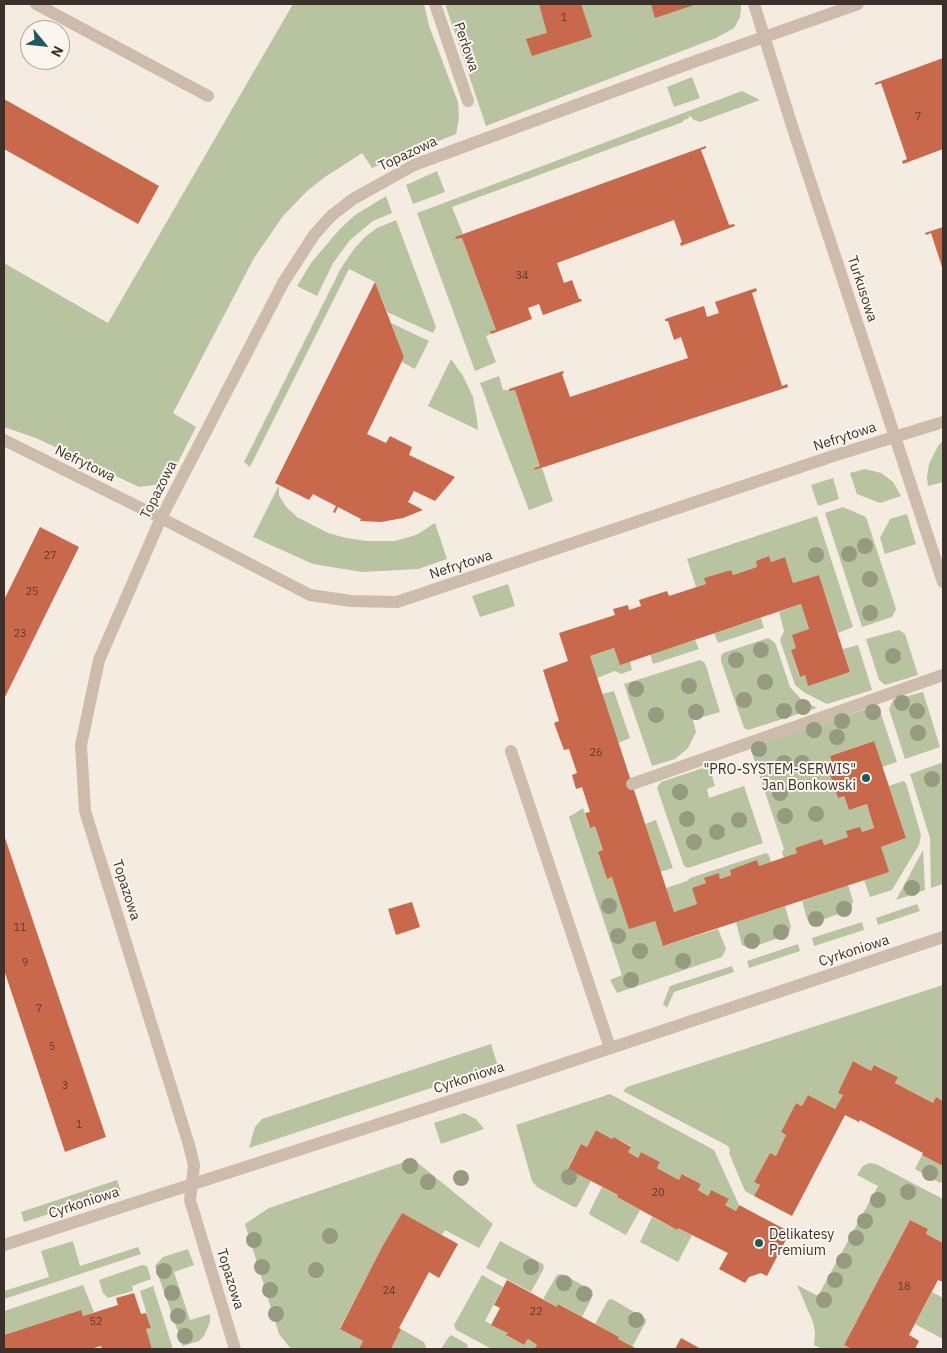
<!DOCTYPE html>
<html>
<head>
<meta charset="utf-8">
<style>
	body { margin:0 }
	#map { position:relative; width:947px; height:1353px; overflow:hidden; background:#f4ebe1; font-family:"IBM Plex Sans",sans-serif }
	canvas { display:block }
	.frame { position:absolute; inset:0; border:5px solid #3b302b; pointer-events:none }
	.north { position:absolute; left:20px; top:20px; width:50px; height:50px; box-sizing:border-box; background:#fbf5ee; border:1px solid #aea6a0; border-radius:50%; rotate:118deg; font-size:14px; font-weight:700; line-height:20px; text-align:center; color:#3b302b }
	.north::after { content:''; display:block; margin:auto; width:18px; height:22px; background:#1f5a5e; clip-path:polygon(50% 0,100% 100%,50% 72%,0 100%) }
</style>
</head>
<body>
<div id="map">
<canvas width="947" height="1353"></canvas>
<div class="frame"></div>
<div class="north">N</div>
</div>
<script>
const g = document.querySelector('canvas').getContext('2d');
g.lineJoin = 'round';
function paint(path, color) { g.fillStyle = color; g.fill(path, 'evenodd'); }
const poly = rows => new Path2D(rows.map(r => 'M' + r).join(''));
function stroke(path, color, width, dash) { g.strokeStyle = color; g.lineWidth = width; g.lineCap = dash ? 'butt' : 'round'; g.setLineDash(dash || []); g.stroke(path); }
function drawText(font, color, halo, rows, align = 'center') {
  g.font = font + ' "IBM Plex Sans",sans-serif'; g.lineWidth = 4; g.setLineDash([]); g.textBaseline = 'middle'; g.strokeStyle = halo; g.fillStyle = color; for (const [text, x, y, turn = 0] of rows) {
    g.save(); g.translate(x, y); g.rotate((+turn || 0) * Math.PI / 180); g.textAlign = isNaN(turn) ? turn : align; if (halo) g.strokeText(text, 0, 0); g.fillText(text, 0, 0); g.restore();
  }
}
paint(poly([
	[293,4,424,4,429,26,458,102,459,118,456,134,372,168,362,153,325,177,307,191,283,216,254,258,173,413,196,427,174,470,162,484,139,487,36,438,4,427,4,263,108,323],
	[445,4,741,4,741,8,740,17,734,28,716,38,486,126],
	[692,77,700,98,674,107,667,87],
	[742,91,760,100,700,122,694,120,689,115,689,118,684,120,683,122,452,207,463,234,456,237,456,239,462,238,496,330,490,331,491,334,486,336,496,362,475,371,417,213],
	[437,171,445,192,413,204,406,185],
	[386,196,392,213,373,221,350,240,333,263,317,296,297,286,311,263,339,230,355,215],
	[396,220,436,327,433,333,387,312,375,282,349,269,250,467,244,462,341,268,354,249,365,237,377,228],
	[391,323,429,341,415,369,402,362,404,357],
	[451,359,463,376,473,397,477,419,478,430,428,406],
	[499,376,503,390,515,390,540,466,534,468,535,470,542,468,553,501,529,510,480,383],
	[943,441,943,482,928,486,927,477,929,464,938,446],
	[865,469,881,473,893,482,901,496,880,503,857,494,850,473],
	[833,478,839,499,818,506,811,485],
	[279,485,279,495,286,507,297,517,328,533,346,538,367,541,395,541,416,535,435,523,447,559,418,569,362,572,313,564,253,537],
	[843,507,866,517,896,609,892,617,862,627,825,513],
	[907,514,916,544,885,554,880,538,890,519],
	[817,516,853,627,838,633,819,575,793,583,785,557,771,562,769,557,756,561,757,567,733,575,731,570,705,578,706,584,696,587,687,559],
	[508,584,515,606,480,617,472,596],
	[801,604,809,629,796,648,791,650,799,676,805,675,808,685,850,672,843,649,858,645,872,690,827,704,805,693,795,685,780,640,784,631,779,612],
	[761,618,764,628,718,643,714,633],
	[899,630,905,634,918,675,885,685,879,680,866,639],
	[768,638,774,642,776,645,790,687,801,699,817,708,748,730,744,728,721,661,721,656,723,653],
	[695,640,699,649,653,664,650,654],
	[614,648,620,664,630,661,632,670,621,674,615,671,597,678,590,656],
	[700,660,704,662,706,666,720,712,693,720,696,732,688,748,675,759,652,766,624,684],
	[614,691,630,738,618,743,602,694],
	[923,692,940,747,905,759,889,709,893,700],
	[878,705,897,762,882,767,873,741,830,756,834,770,830,771,844,796,849,810,867,804,874,828,862,832,860,827,848,837,824,845,795,848,797,853,784,858,782,852,784,849,750,747],
	[941,763,943,764,943,884,931,888,930,838,910,774],
	[709,766,715,786,707,789,709,798,744,786,763,843,688,868,684,866,657,788,658,786,661,782],
	[903,781,906,783,921,835,919,845,892,890,870,897,864,880,881,847,906,838,889,786],
	[583,808,589,827,595,826,603,850,598,852,607,879,612,877,655,921,663,946,718,929,726,949,722,957,617,993,610,980,622,975,569,817],
	[656,820,673,868,660,872,645,824],
	[923,850,925,890,896,900],
	[766,853,769,855,771,862,759,866,757,861,730,870,731,875,720,879,719,874,706,883,692,888,697,904,674,912,666,888,687,881,690,878],
	[848,885,853,901,851,909,814,923,807,919,802,901],
	[917,904,920,911,878,925,876,918],
	[785,906,791,927,788,935,749,948,742,945,736,922],
	[862,922,864,930,814,946,812,938],
	[798,944,800,951,749,968,747,961],
	[732,966,734,972,674,992,667,1008,663,1004,670,986],
	[943,985,943,1101,936,1097,933,1103,895,1083,898,1077,875,1065,871,1071,853,1061,844,1080,845,1081,839,1093,843,1095,835,1109,808,1095,802,1106,796,1103,781,1132,786,1135,776,1156,770,1153,754,1182,760,1185,754,1196,745,1191,729,1153,730,1150,728,1146,623,1091,627,1087],
	[491,1044,498,1066,249,1148,255,1127,262,1119],
	[610,1094,714,1150,739,1205,736,1211,725,1205,728,1199,711,1190,708,1196,698,1190,701,1184,683,1174,679,1180,657,1168,660,1162,641,1152,638,1158,628,1152,631,1146,614,1137,612,1139,596,1130,587,1147,581,1144,568,1168,591,1181,577,1207,574,1207,537,1187,532,1181,516,1125],
	[464,1113,476,1119,484,1129,441,1144,434,1123],
	[922,1155,943,1166,943,1181,940,1183,915,1169],
	[413,1159,493,1224,479,1248,445,1230,442,1235,402,1214,382,1247,340,1328,363,1341,359,1349,291,1349,279,1334,245,1224,269,1208],
	[869,1163,876,1164,943,1199,943,1243,926,1234,928,1229,910,1220,844,1345,852,1349,823,1349,814,1345,815,1332,813,1322,797,1285,818,1296,878,1186,857,1175,863,1166],
	[117,1180,121,1191,24,1222,21,1212],
	[602,1187,618,1195,617,1197,640,1210,626,1235,590,1215,589,1213],
	[652,1217,677,1230,678,1228,692,1235,678,1262,640,1242],
	[73,1241,80,1266,138,1247,141,1254,4,1299,4,1291,49,1277,41,1251],
	[500,1241,543,1264,544,1268,531,1292,486,1268],
	[188,1249,194,1265,174,1272,190,1320,210,1314,210,1322,204,1336,199,1341,183,1346,155,1266,163,1257],
	[142,1265,147,1266,151,1279,132,1286,133,1291,108,1298,103,1293,99,1280],
	[562,1274,592,1290,593,1295,582,1317,559,1304,557,1307,543,1299,557,1275],
	[482,1275,503,1287,485,1321,508,1333,507,1336,524,1345,528,1339,537,1345,534,1349,492,1349,456,1330,454,1325],
	[83,1285,94,1312,83,1316,81,1310,4,1335,4,1311],
	[153,1286,173,1349,152,1349,146,1329,151,1328,140,1291],
	[932,1292,943,1298,943,1339,915,1324],
	[612,1299,646,1319,646,1322,632,1347,618,1339,619,1337,595,1324,608,1300],
	[401,1329,424,1342,426,1347,425,1349,391,1349],
	[451,1335,467,1344,468,1349,441,1349,448,1338]
]), '#b8c4a0');
paint(poly([
	[539,4,581,4,592,37,532,56,526,39,547,33],
	[651,4,697,4,655,18],
	[943,58,943,149,903,164,902,161,907,159,881,83,875,85,875,83],
	[4,99,159,186,138,224,4,149],
	[706,146,706,148,701,150,729,225,734,224,735,226,681,246,680,243,682,242,674,220,557,263,564,283,572,280,579,299,581,299,582,301,543,315,539,304,528,308,532,319,491,334,490,331,496,330,462,238,456,239,455,237],
	[943,227,943,270,931,233,926,235,925,233],
	[375,282,404,357,367,434,386,443,390,436,412,447,409,455,455,477,435,501,414,491,408,502,423,510,403,518,381,522,360,521,361,519,338,507,335,513,333,512,336,506,313,494,309,500,275,483],
	[756,288,757,291,752,293,782,386,787,384,788,387,535,470,534,468,540,466,515,390,509,391,509,389,563,371,564,373,562,374,570,397,688,358,681,337,674,340,668,321,665,321,665,319,704,306,707,317,719,313,715,302],
	[40,527,79,547,4,699,4,600],
	[769,556,771,562,785,557,793,583,819,575,850,672,808,686,805,675,800,677,791,650,796,648,792,635,809,629,801,604,620,665,614,648,590,656,674,912,697,904,692,888,706,883,704,878,719,873,720,879,731,875,730,870,757,860,759,866,797,853,795,848,822,839,824,845,848,837,846,831,860,827,862,832,874,828,867,804,849,810,844,796,838,798,829,771,834,770,830,756,874,741,906,838,881,847,889,872,663,946,655,921,629,929,612,877,607,879,598,852,603,850,595,826,590,828,585,813,590,812,582,787,576,789,572,775,577,773,569,749,564,750,554,723,559,721,543,670,568,661,559,633,615,615,613,609,628,605,629,610,641,606,639,600,667,591,669,596,706,584,704,578,731,570,733,575,757,567,756,561],
	[4,835,106,1137,65,1152,4,970],
	[412,902,420,927,396,935,388,909],
	[853,1061,871,1071,874,1065,898,1077,895,1083,933,1103,936,1097,943,1101,943,1166,922,1155,923,1153,860,1120,859,1122,845,1115,792,1216,754,1196,760,1185,754,1182,770,1153,776,1156,786,1135,781,1132,796,1103,802,1106,808,1095,835,1109,843,1095,838,1093],
	[596,1130,612,1139,614,1137,631,1147,628,1152,638,1158,641,1152,660,1162,657,1168,679,1180,682,1174,701,1184,698,1190,708,1196,711,1190,729,1199,725,1205,736,1211,739,1205,790,1232,767,1276,761,1273,749,1277,745,1283,719,1269,728,1253,678,1228,677,1230,617,1197,618,1195,568,1169,581,1144,587,1147],
	[402,1213,458,1244,439,1278,429,1272,399,1328,401,1329,391,1349,359,1349,363,1341,340,1329,382,1247],
	[910,1220,928,1229,926,1234,943,1243,943,1282,938,1280,909,1335,919,1341,915,1349,852,1349,844,1345],
	[507,1280,557,1307,558,1304,595,1324,619,1337,618,1339,637,1349,534,1349,537,1345,528,1339,524,1345,506,1335,508,1333,491,1325,500,1308,494,1305],
	[134,1293,141,1314,146,1313,151,1328,146,1329,152,1349,102,1349,101,1346,90,1349,4,1349,4,1335,81,1310,83,1316,118,1305,116,1298],
	[681,1338,701,1349,675,1349]
]), '#c8694b');
stroke(poly([
	[36,4,208,96],
	[511,751,610,1048],
	[632,784,943,675]
]), '#cdbbac', 12);
stroke(poly([
	[435,4,468,101],
	[754,4,793,129,943,582],
	[4,440,161,518,310,595,351,601,397,602,836,455,943,422],
	[4,1245,512,1081,943,937],
	[235,1349,190,1200,194,1165,189,1145,85,811,81,745,99,660,161,518,283,283,314,235,331,216,353,199,414,165,696,61,858,4]
]), '#cdbbac', 12);
g.fillStyle = '#969b7f';
for (const [x, y] of [
	[865,546],
	[849,554],
	[816,555],
	[870,579],
	[870,613],
	[761,650],
	[893,656],
	[736,660],
	[765,682],
	[689,686],
	[636,689],
	[744,700],
	[902,703],
	[803,707],
	[784,711],
	[917,711],
	[696,712],
	[873,712],
	[656,715],
	[842,721],
	[814,730],
	[918,733],
	[837,737],
	[759,749],
	[784,763],
	[802,763],
	[932,779],
	[680,792],
	[780,793],
	[816,814],
	[785,816],
	[687,819],
	[739,820],
	[717,832],
	[694,842],
	[912,888],
	[609,906],
	[844,909],
	[816,919],
	[781,932],
	[618,936],
	[752,941],
	[640,951],
	[683,961],
	[631,980],
	[410,1166],
	[930,1173],
	[569,1177],
	[461,1178],
	[428,1182],
	[908,1192],
	[878,1200],
	[865,1221],
	[330,1236],
	[856,1238],
	[254,1240],
	[844,1261],
	[262,1267],
	[531,1267],
	[316,1270],
	[164,1271],
	[835,1280],
	[564,1283],
	[270,1290],
	[172,1293],
	[584,1294],
	[824,1300],
	[276,1314],
	[178,1316],
	[636,1320],
	[185,1336]
]) { g.beginPath(); g.arc(x, y, 8, 0, 2 * Math.PI); g.fill(); }
for (const [x, y, r, color] of [
	[866,778,5,"#1f5a5e"],
	[759,1243,5,"#1f5a5e"]
]) { const dot = new Path2D(); dot.arc(x, y, r, 0, 2 * Math.PI); g.fillStyle = color; g.fill(dot); stroke(dot, '#fbf5ee', 2); }
drawText('11px', '#5e3e33', null, [
	["1",564,18],
	["7",918,117],
	["34",522,276],
	["27",50,556],
	["25",32,592],
	["23",20,634],
	["26",596,753],
	["11",20,928],
	["9",25,963],
	["7",39,1009],
	["5",52,1047],
	["3",65,1086],
	["1",79,1125],
	["20",658,1193],
	["18",904,1287],
	["24",389,1291],
	["22",536,1312],
	["52",96,1322]
]);
drawText('14px', '#3b302b', '#fbf5ee', [
	["Perłowa",466,47,71],
	["Topazowa",408,154,-25],
	["Turkusowa",862,289,72],
	["Nefrytowa",845,437,-18],
	["Nefrytowa",85,464,26],
	["Topazowa",159,490,-63],
	["Nefrytowa",461,565,-18],
	["Topazowa",126,890,72],
	["Cyrkoniowa",854,951,-18],
	["Cyrkoniowa",469,1078,-18],
	["Cyrkoniowa",84,1203,-18],
	["Topazowa",230,1279,73]
]);
drawText('14px', '#3b302b', '#fbf5ee', [
	["\"PRO-SYSTEM-SERWIS\"",856,770],
	["Jan Bonkowski",856,786],
	["Delikatesy",769,1235,"left"],
	["Premium",769,1251,"left"]
], 'right');
</script>
</body>
</html>
